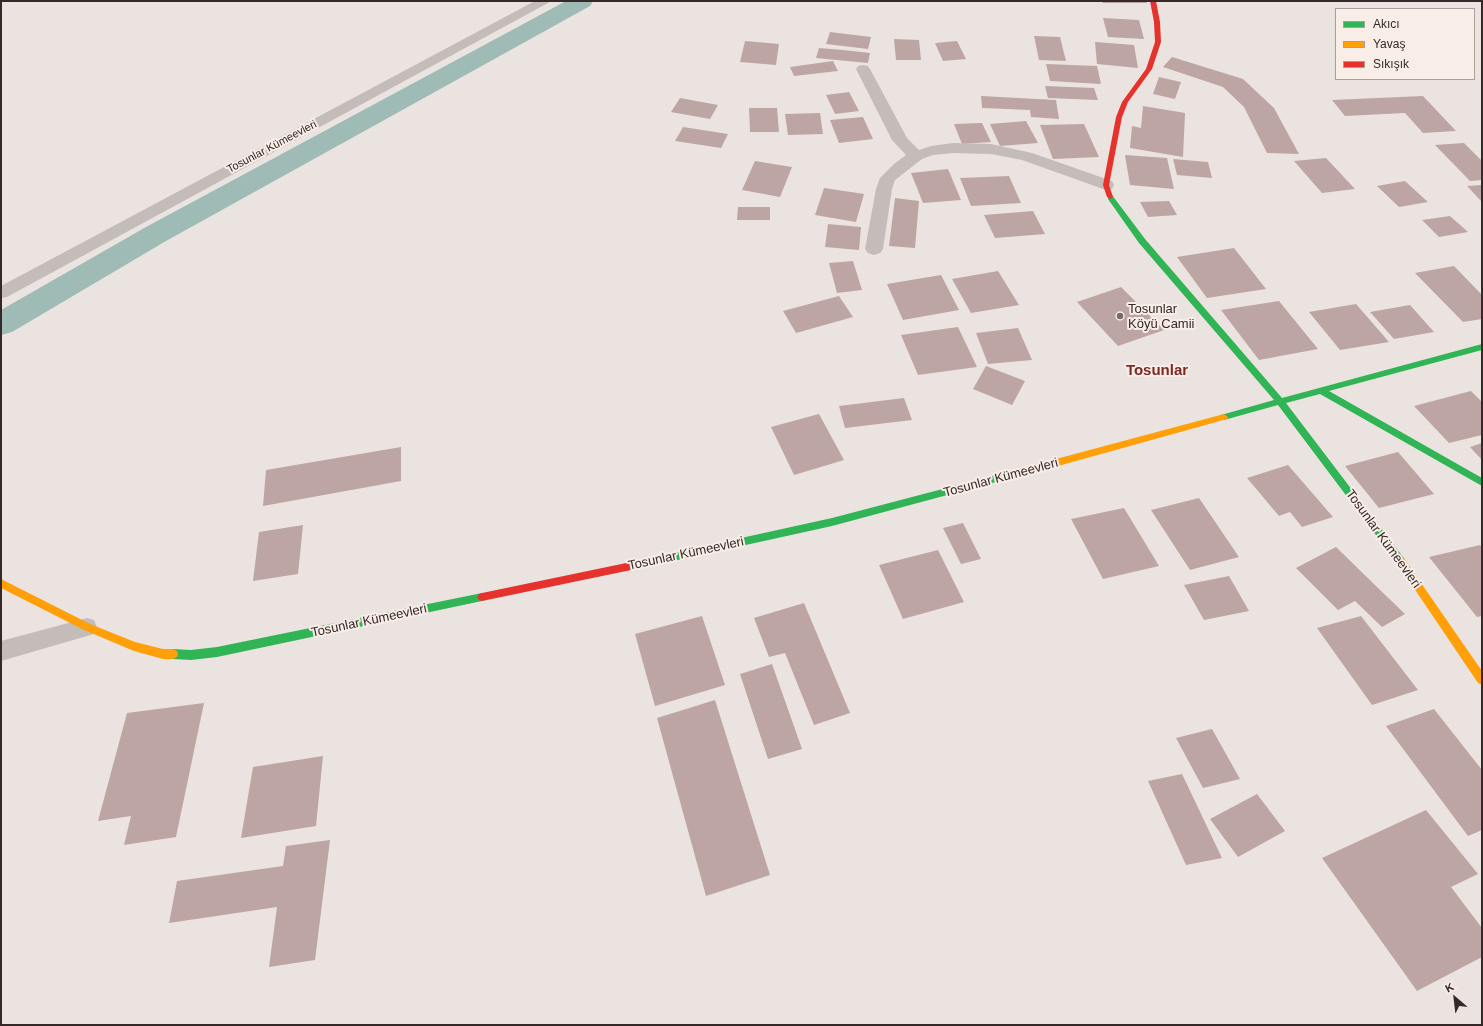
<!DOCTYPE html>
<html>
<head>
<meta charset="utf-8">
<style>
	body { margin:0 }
	#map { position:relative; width:1483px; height:1026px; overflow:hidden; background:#ebe3e0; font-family:Helvetica,sans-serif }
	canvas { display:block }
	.frame { position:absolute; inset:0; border:2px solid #342928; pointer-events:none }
	.legend { position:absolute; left:1335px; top:8px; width:140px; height:72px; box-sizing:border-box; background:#f8ede7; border:1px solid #aa9f9b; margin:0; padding:5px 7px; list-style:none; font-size:12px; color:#342928 }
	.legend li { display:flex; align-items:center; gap:8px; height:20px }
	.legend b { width:20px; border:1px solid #aa9f9b }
	.north { position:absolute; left:1435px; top:978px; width:40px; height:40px; -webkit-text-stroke:3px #f8ede7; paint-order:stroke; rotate:332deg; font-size:11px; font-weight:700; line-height:16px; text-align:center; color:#342928 }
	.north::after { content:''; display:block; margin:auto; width:14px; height:18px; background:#342928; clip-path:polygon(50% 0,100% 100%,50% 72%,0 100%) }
</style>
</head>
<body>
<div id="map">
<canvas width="1483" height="1026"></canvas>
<div class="frame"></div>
<ul class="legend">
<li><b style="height:5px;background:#30b455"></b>Akıcı</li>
<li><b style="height:5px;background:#ff9f0a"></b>Yavaş</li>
<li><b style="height:5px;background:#e5322d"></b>Sıkışık</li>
</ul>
<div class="north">K</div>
</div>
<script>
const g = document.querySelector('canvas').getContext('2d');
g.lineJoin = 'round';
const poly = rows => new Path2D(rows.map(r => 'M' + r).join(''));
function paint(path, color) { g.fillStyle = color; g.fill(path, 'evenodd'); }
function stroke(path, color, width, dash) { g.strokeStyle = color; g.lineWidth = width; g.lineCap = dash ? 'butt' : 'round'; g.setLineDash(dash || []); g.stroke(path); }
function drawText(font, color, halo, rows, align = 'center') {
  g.font = font + ' Helvetica,sans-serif'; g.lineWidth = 4; g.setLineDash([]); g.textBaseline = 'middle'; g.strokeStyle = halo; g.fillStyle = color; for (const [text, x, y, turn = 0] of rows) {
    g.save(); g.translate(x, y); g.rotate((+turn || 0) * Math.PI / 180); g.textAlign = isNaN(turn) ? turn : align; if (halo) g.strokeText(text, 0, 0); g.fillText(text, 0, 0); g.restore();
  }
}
paint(poly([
	[566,1,593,1,590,6,166,241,12,332,1,335,1,310,146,227,566,1]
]), '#9ebcb5');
paint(poly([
	[1101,1,1146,1,1147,3,1103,3],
	[1103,18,1139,20,1144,39,1108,37],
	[830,32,871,37,868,49,826,44],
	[1034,36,1060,37,1066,61,1039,60],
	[894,39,919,40,921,60,896,60],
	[745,41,779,44,776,65,740,62],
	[957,41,966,59,943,61,935,43],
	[1095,42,1134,45,1138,68,1097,64],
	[819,48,843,50,870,53,868,63,816,58],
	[1172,57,1243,79,1274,108,1299,154,1267,153,1244,107,1223,87,1163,67],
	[833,61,838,71,794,76,790,67],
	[1046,64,1097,66,1101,84,1050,81],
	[1159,77,1181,82,1175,99,1153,94],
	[1045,86,1094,88,1098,100,1048,98],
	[849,92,859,111,835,114,826,95],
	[981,96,1056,100,1059,119,1031,117,1030,110,982,108],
	[1423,96,1456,131,1423,133,1405,113,1345,116,1332,100],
	[680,98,718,105,710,119,671,112],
	[1143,106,1185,113,1183,157,1130,148,1132,126,1141,128],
	[749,108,777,108,779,132,750,132],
	[820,113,823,134,788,135,785,114],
	[863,117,873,139,839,143,830,120],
	[1026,121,1038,143,1000,146,990,124],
	[982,123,991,142,962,144,954,124],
	[1084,124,1099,157,1053,159,1040,125],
	[683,127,728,134,721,148,675,141],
	[1464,143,1482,161,1482,180,1470,181,1435,145],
	[1125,155,1167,158,1174,189,1130,185],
	[1326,158,1355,189,1322,193,1294,161],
	[1173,159,1208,162,1212,178,1177,175],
	[755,161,792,167,780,197,742,190],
	[948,169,961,200,923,203,911,173],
	[1009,176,1021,203,971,206,960,178],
	[1405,181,1428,202,1399,207,1377,186],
	[1482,185,1482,202,1467,186],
	[824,188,864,194,856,222,815,215],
	[895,198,919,201,915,248,889,246],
	[1169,201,1177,215,1148,217,1140,202],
	[738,207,770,207,770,220,737,220],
	[1033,211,1045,234,995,238,984,215],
	[1450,216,1468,232,1439,237,1422,220],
	[828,224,861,227,859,250,825,247],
	[1234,248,1266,289,1207,298,1177,257],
	[853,261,862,290,837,293,829,263],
	[1454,266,1482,295,1482,319,1463,322,1415,273],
	[998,271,1019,305,971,313,952,279],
	[941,275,959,310,903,320,887,284],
	[1121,287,1164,330,1118,346,1077,302],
	[839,296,853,317,796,333,783,311],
	[1279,301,1318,349,1259,360,1221,310],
	[1356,304,1389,342,1340,350,1309,312],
	[1410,305,1434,332,1394,339,1370,312],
	[958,327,977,367,918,375,901,335],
	[1018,328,1032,360,988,364,976,333],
	[986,366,1025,381,1012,405,973,389],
	[1471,391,1482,402,1482,435,1449,443,1414,406],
	[904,398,912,420,845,428,839,406],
	[819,414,844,460,794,475,771,427],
	[1482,443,1482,460,1470,447],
	[401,447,401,481,263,506,266,470],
	[1398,452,1434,494,1379,508,1345,466],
	[1288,465,1333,517,1302,527,1290,512,1279,516,1247,478],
	[1199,498,1239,557,1190,570,1151,510],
	[1124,508,1159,566,1103,579,1071,519],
	[963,523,981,559,961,564,943,528],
	[303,525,298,574,253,581,259,532],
	[1480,545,1482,547,1482,616,1477,617,1429,557],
	[1336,547,1378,588,1405,614,1382,627,1355,601,1338,610,1296,568],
	[938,550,964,602,903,619,879,565],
	[1229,576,1249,611,1204,620,1184,585],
	[804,603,850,713,814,725,785,653,769,657,754,618],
	[702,616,725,685,655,706,635,634],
	[1361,616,1418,690,1372,705,1317,628],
	[772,664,802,749,768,759,740,674],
	[715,700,770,875,706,896,657,718],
	[204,703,176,837,124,845,131,816,98,821,127,713],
	[1434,709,1482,770,1482,830,1468,836,1386,726],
	[1212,729,1240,779,1203,788,1176,738],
	[323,756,316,826,241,838,253,767],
	[1182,774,1222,858,1186,865,1148,781],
	[1257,794,1285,831,1238,857,1210,819],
	[1426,810,1478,874,1451,887,1482,928,1482,957,1417,991,1322,858],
	[330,840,315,960,269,967,277,907,169,923,177,881,283,866,286,846]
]), '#bda5a3');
paint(poly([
	[535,1,550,1,548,3,7,297,1,298,1,286,535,1],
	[87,618,94,620,97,627,94,634,1,661,1,641,87,618]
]), '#c4bcb9');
paint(poly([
	[863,65,868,66,870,69,907,138,919,150,931,146,953,143,991,144,1032,153,1112,181,1114,185,1112,189,1106,190,1022,160,991,154,953,153,933,155,922,159,895,180,892,189,883,249,880,253,874,255,868,253,865,249,876,189,880,178,894,164,906,155,892,140,856,69,858,66,863,65]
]), '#c4bcb9');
paint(poly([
	[1108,195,1112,195,1145,239,1282,398,1482,344,1482,350,1329,391,1482,478,1482,486,1320,394,1286,403,1403,557,1405,560,1403,563,1400,564,1397,563,1278,405,1224,420,1221,419,1220,417,1221,415,1274,400,1139,243,1108,199,1108,195],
	[1015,470,1018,472,1019,474,1018,476,832,526,655,565,652,564,650,561,652,558,655,557,832,518,1015,470],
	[482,593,485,594,487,597,485,600,482,601,217,657,191,660,173,659,169,657,168,654,169,651,173,649,191,650,217,647,482,593]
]), '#30b455');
paint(poly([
	[1224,414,1228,417,1227,419,1015,478,1012,476,1011,474,1012,472,1015,470,1224,414],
	[1400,556,1403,557,1482,671,1482,685,1478,683,1397,563,1395,560,1397,557,1400,556],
	[1,579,90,624,135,642,163,649,173,649,177,651,178,654,177,657,173,659,163,659,134,651,84,630,1,588,1,579]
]), '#ff9f0a');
paint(poly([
	[1150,1,1156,1,1160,22,1161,42,1152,69,1128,102,1122,117,1109,185,1113,197,1110,199,1107,197,1103,185,1116,117,1122,102,1146,69,1155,42,1154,22,1150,1],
	[655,557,658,558,660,561,658,564,655,565,482,601,479,600,477,597,479,594,482,593,655,557]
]), '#e5322d');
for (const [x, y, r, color] of [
	[1120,316,4,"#746a68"]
]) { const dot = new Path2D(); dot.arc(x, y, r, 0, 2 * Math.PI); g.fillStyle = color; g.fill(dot); stroke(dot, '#f8ede7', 1.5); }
drawText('11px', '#342928', '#f8ede7', [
	["Tosunlar Kümeevleri",272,147,-28]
]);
drawText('13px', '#342928', '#f8ede7', [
	["Tosunlar",1128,309],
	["Köyü Camii",1128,324]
], 'left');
drawText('13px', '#342928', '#f8ede7', [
	["Tosunlar Kümeevleri",1001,478,-15],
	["Tosunlar Kümeevleri",1383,539,54],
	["Tosunlar Kümeevleri",686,554,-12],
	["Tosunlar Kümeevleri",369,621,-12]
]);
drawText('bold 15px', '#7d2927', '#f8ede7', [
	["Tosunlar",1157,371]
]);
</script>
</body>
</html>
